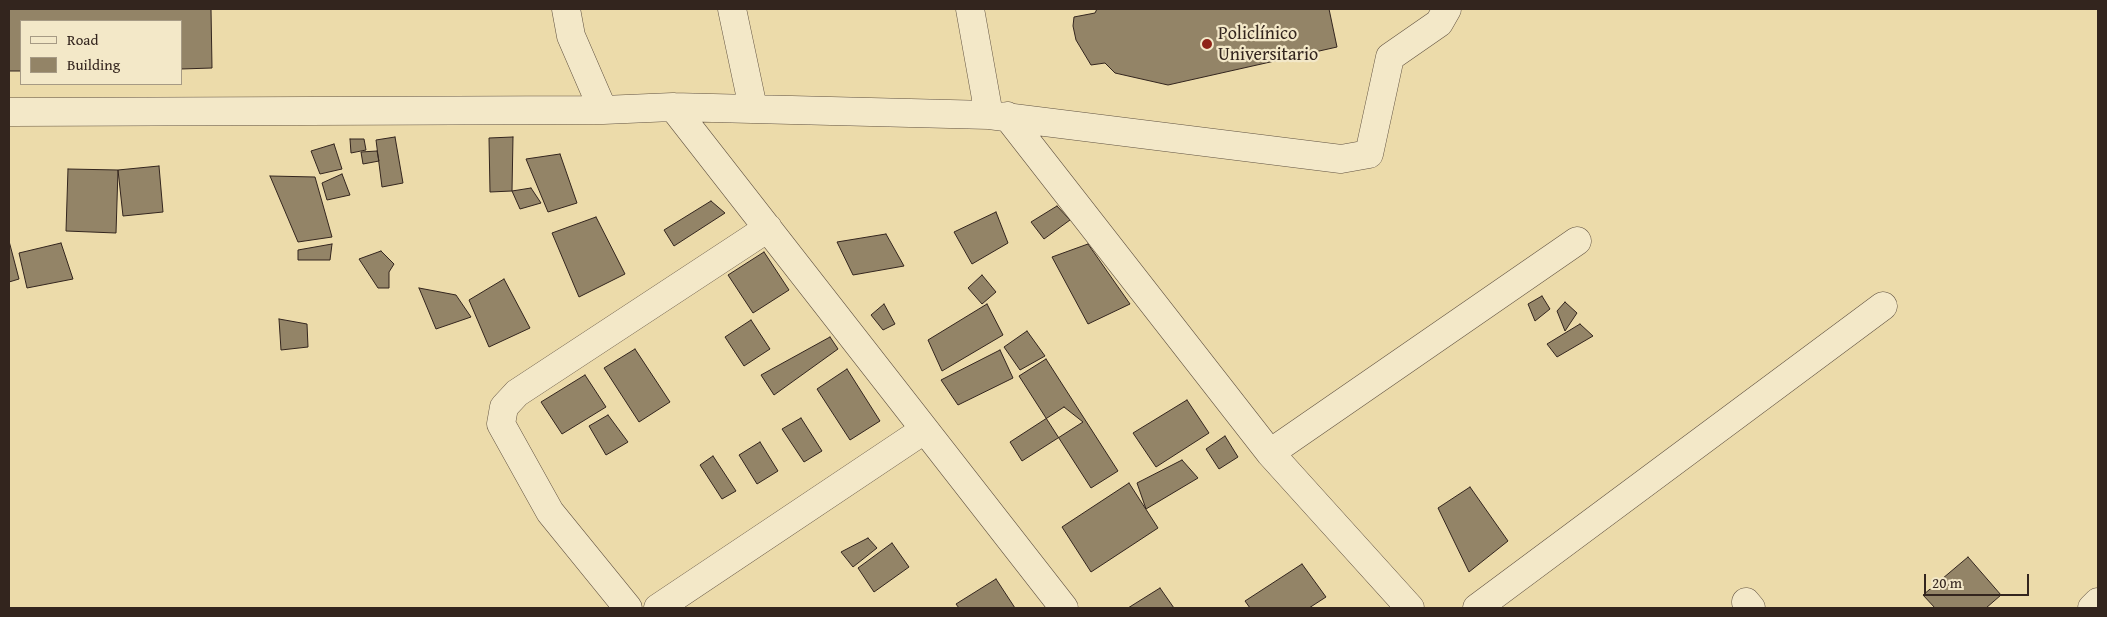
<!DOCTYPE html>
<html>
<head>
<meta charset="utf-8">
<style>
	body { margin:0 }
	#map { position:relative; width:2107px; height:617px; overflow:hidden; background:#ecdbaa; font-family:"Gentium Book Plus",serif }
	canvas { display:block }
	.frame { position:absolute; inset:0; border:10px solid #33251e; pointer-events:none }
	.legend { position:absolute; left:20px; top:20px; width:162px; height:65px; box-sizing:border-box; background:#f3e8c8; border:1px solid #a69a84; margin:0; padding:6px 9px; list-style:none; font-size:15px; color:#33251e }
	.legend li { display:flex; align-items:center; gap:10px; height:25px }
	.legend b { width:25px; border:1px solid #a69a84 }
	.scale { position:absolute; left:1924px; top:574px; width:105px; height:22px; box-sizing:border-box; border:2px solid #33251e; border-top:0; padding-left:6px; font-size:15px; line-height:18px; white-space:nowrap; color:#33251e; -webkit-text-stroke:4px #f3e8c8; paint-order:stroke }
</style>
</head>
<body>
<div id="map">
<canvas width="2107" height="617"></canvas>
<div class="frame"></div>
<ul class="legend">
<li><b style="height:6px;background:#f3e8c8"></b>Road</li>
<li><b style="height:14px;background:#938467"></b>Building</li>
</ul>
<div class="scale">20 m</div>
</div>
<script>
const g = document.querySelector('canvas').getContext('2d');
g.lineJoin = 'round';
function paint(path, color) { g.fillStyle = color; g.fill(path, 'evenodd'); }
const poly = rows => new Path2D(rows.map(r => 'M' + r).join(''));
function stroke(path, color, width, dash) { g.strokeStyle = color; g.lineWidth = width; g.lineCap = dash ? 'butt' : 'round'; g.setLineDash(dash || []); g.stroke(path); }
function drawText(font, color, halo, rows, align = 'center') {
  g.font = font + ' "Gentium Book Plus",serif'; g.lineWidth = 4.5; g.setLineDash([]); g.textBaseline = 'middle'; g.strokeStyle = halo; g.fillStyle = color; for (const [text, x, y, turn = 0] of rows) {
    g.save(); g.translate(x, y); g.rotate((+turn || 0) * Math.PI / 180); g.textAlign = isNaN(turn) ? turn : align; if (halo) g.strokeText(text, 0, 0); g.fillText(text, 0, 0); g.restore();
  }
}
const building = poly([
	[9,9,211,9,212,68,181,69,181,21,21,21,21,71,9,71,9,9],
	[1097,9,1329,9,1337,47,1168,85,1115,73,1105,63,1091,65,1076,40,1073,26,1074,17,1095,13,1097,9],
	[395,137,403,183,382,187,376,140,395,137],
	[513,137,512,191,490,192,489,138,513,137],
	[350,139,364,139,366,150,351,153,350,139],
	[334,144,342,169,320,174,311,151,334,144],
	[377,151,379,161,363,164,361,152,377,151],
	[560,154,577,203,548,212,526,159,560,154],
	[159,166,163,212,123,216,118,170,159,166],
	[68,169,118,170,116,233,66,231,68,169],
	[342,174,350,195,327,200,322,183,342,174],
	[270,176,315,177,332,237,298,242,270,176],
	[531,188,541,203,520,209,512,191,531,188],
	[711,201,725,213,674,246,664,230,711,201],
	[1057,206,1070,220,1044,239,1031,222,1057,206],
	[996,212,1008,243,972,264,954,232,996,212],
	[596,217,625,274,579,297,552,233,596,217],
	[886,234,904,266,853,275,837,242,886,234],
	[9,241,19,279,9,282,9,241],
	[61,243,73,279,27,288,19,253,61,243],
	[332,244,330,260,298,260,298,250,332,244],
	[1088,244,1130,304,1088,324,1052,257,1088,244],
	[381,251,394,264,389,272,389,288,378,288,359,259,381,251],
	[764,252,789,290,753,313,728,275,764,252],
	[982,275,996,292,982,304,968,288,982,275],
	[504,279,530,328,489,347,469,300,504,279],
	[419,288,456,295,471,317,436,329,419,288],
	[1542,296,1550,309,1535,321,1528,304,1542,296],
	[1565,302,1577,313,1565,331,1557,311,1565,302],
	[884,304,895,324,883,330,871,315,884,304],
	[987,304,1003,335,942,371,928,340,987,304],
	[279,319,307,324,308,347,281,350,279,319],
	[751,320,770,349,744,366,725,337,751,320],
	[1580,324,1593,336,1557,357,1547,344,1580,324],
	[1027,331,1045,356,1020,370,1004,347,1027,331],
	[830,337,838,349,774,395,761,375,830,337],
	[635,349,670,402,639,422,604,368,635,349],
	[1000,350,1013,378,958,405,941,380,1000,350],
	[1046,359,1118,471,1091,488,1019,376,1046,359],
	[847,369,880,421,850,440,817,389,847,369],
	[585,375,606,407,562,434,541,402,585,375],
	[1187,400,1209,433,1156,467,1133,433,1187,400],
	[1064,407,1083,422,1022,461,1010,442,1064,407],
	[608,415,628,442,606,455,589,426,608,415],
	[801,418,822,451,804,462,782,429,801,418],
	[1225,436,1238,457,1219,469,1206,449,1225,436],
	[760,442,778,471,757,484,739,455,760,442],
	[713,456,736,491,722,499,700,465,713,456],
	[1182,460,1198,478,1146,509,1137,483,1182,460],
	[1129,483,1158,528,1091,572,1062,527,1129,483],
	[1470,487,1508,541,1469,572,1438,508,1470,487],
	[868,538,877,548,853,567,841,552,868,538],
	[892,543,909,567,874,592,858,568,892,543],
	[1968,557,2001,595,1986,608,1935,608,1923,595,1968,557],
	[1302,564,1326,597,1309,608,1250,608,1245,601,1302,564],
	[996,579,1015,608,959,608,956,604,996,579],
	[1160,588,1174,608,1128,608,1160,588]
]);
paint(building, '#938467');
stroke(building, '#33251e', 1);
const street = poly([
	[566,9,571,36,603,110],
	[732,9,753,108],
	[970,9,989,115],
	[673,107,1064,608],
	[9,112,603,110,673,107,989,115,1341,159,1369,154,1390,57,1439,23,1447,9],
	[1007,116,1270,453,1410,608],
	[1270,453,1577,241],
	[1746,602,1751,608],
	[628,608,550,512,501,424,504,407,517,393,768,228],
	[658,608,924,430],
	[1477,608,1883,306],
	[2092,608,2098,602]
]);
stroke(street, '#615241', 29);
stroke(street, '#f3e8c8', 28);
for (const [x, y, r, color] of [
	[1207,44,6,"#8f2418"]
]) { const dot = new Path2D(); dot.arc(x, y, r, 0, 2 * Math.PI); g.fillStyle = color; g.fill(dot); stroke(dot, '#f3e8c8', 2); }
drawText('18px', '#33251e', '#f3e8c8', [
	["Policlínico",1218,34],
	["Universitario",1218,55]
], 'left');
</script>
</body>
</html>
